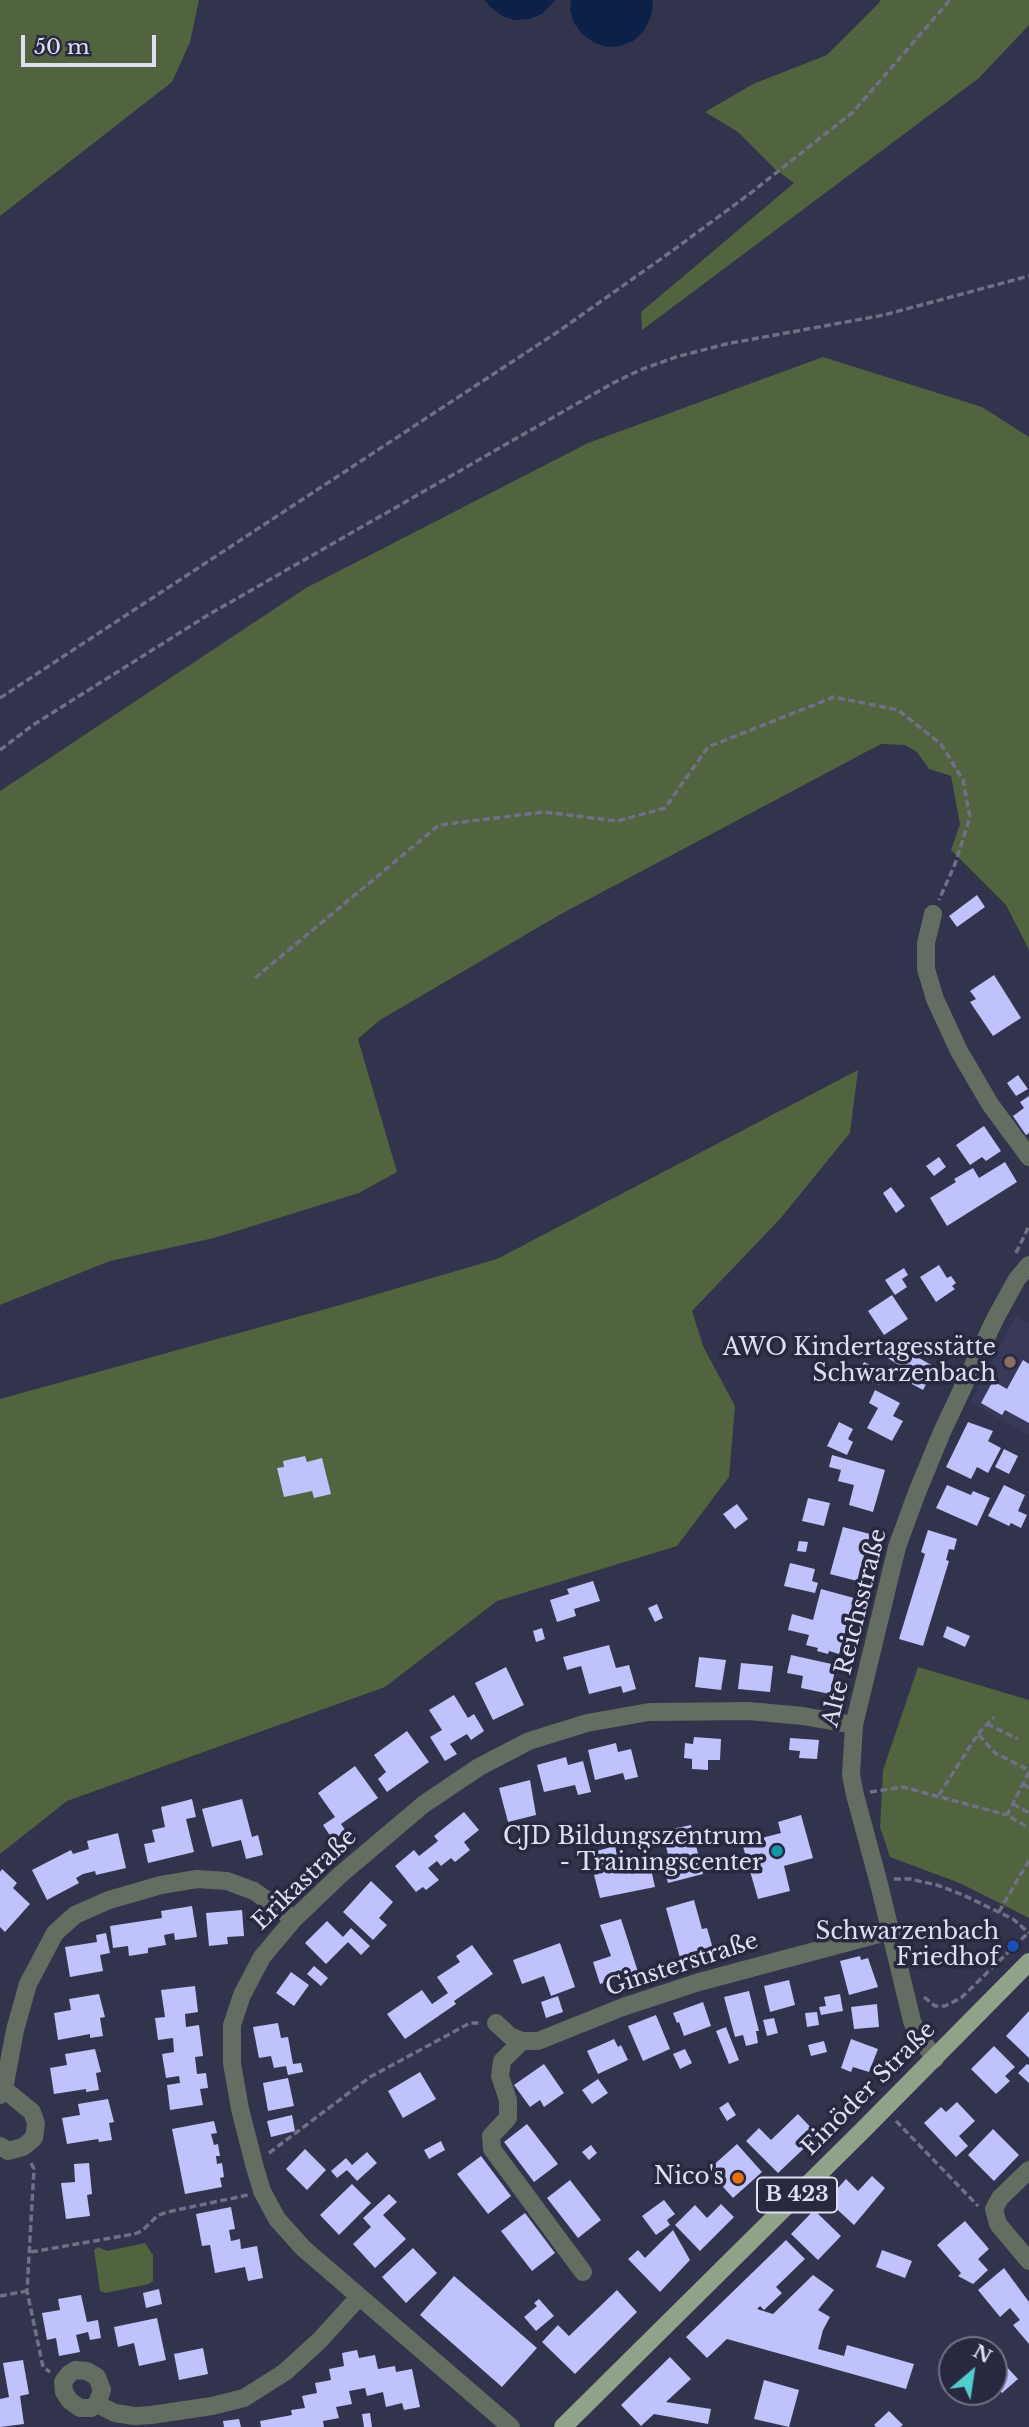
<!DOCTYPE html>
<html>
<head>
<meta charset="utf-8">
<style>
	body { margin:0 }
	#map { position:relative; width:1029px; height:2427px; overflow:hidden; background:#32334c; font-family:"Libre Baskerville",serif }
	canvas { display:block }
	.north { position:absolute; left:938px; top:2336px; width:70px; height:70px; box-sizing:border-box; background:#282941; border:2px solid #717287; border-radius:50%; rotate:29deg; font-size:19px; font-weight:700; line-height:28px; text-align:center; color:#dee0f0 }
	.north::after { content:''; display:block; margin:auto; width:24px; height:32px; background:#52cdce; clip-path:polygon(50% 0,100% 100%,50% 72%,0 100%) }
	.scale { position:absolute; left:21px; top:35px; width:135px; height:32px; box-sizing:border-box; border:4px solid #dee0f0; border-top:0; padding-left:9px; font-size:21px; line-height:24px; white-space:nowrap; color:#dee0f0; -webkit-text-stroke:5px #282941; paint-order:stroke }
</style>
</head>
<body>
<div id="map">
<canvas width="1029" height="2427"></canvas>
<div class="north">N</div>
<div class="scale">50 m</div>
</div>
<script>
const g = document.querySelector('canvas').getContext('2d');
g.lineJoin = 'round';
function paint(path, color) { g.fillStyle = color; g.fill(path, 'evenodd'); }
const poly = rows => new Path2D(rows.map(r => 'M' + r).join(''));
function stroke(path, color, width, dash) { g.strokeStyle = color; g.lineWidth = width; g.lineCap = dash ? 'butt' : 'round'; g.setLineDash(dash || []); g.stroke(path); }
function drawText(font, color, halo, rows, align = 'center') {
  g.font = font + ' "Libre Baskerville",serif'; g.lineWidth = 7; g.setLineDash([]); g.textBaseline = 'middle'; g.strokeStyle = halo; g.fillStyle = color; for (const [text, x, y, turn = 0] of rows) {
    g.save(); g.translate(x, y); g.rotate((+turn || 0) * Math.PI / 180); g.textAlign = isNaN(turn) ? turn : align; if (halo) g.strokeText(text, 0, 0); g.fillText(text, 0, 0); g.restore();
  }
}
paint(poly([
	[1016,1316,1029,1323,1029,1435,972,1404,971,1400]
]), '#383959');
paint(poly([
	[0,0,199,0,190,42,172,82,0,216],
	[880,0,1029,0,1029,25,979,78,642,330,641,312,794,183,775,169,738,132,705,112,753,84,827,55,879,3],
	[823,357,982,407,1029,437,1029,950,1006,905,951,850,960,824,951,776,929,769,917,752,905,745,881,744,561,914,380,1020,358,1039,397,1172,359,1193,214,1238,110,1261,0,1305,0,791,306,588,588,443],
	[858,1070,850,1133,780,1219,692,1311,703,1346,735,1406,729,1477,677,1546,497,1601,385,1687,67,1801,0,1854,0,1399,333,1307,497,1259],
	[918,1667,1029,1700,1029,1918,962,1884,890,1857,880,1827,883,1770],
	[145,2243,153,2255,153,2281,149,2284,105,2293,100,2291,94,2250,98,2247,107,2251]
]), '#51633f');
paint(poly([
	[485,0,555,0,542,14,529,19,515,20,502,16,490,7],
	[571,0,652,0,653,6,650,19,643,32,633,41,620,46,606,47,593,42,582,34,574,23,570,9]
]), '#0d2048');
paint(poly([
	[977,895,985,907,957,927,949,916],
	[994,975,1021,1018,993,1036,970,1002,976,999,970,991],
	[1018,1075,1028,1089,1016,1096,1007,1083],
	[1029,1096,1029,1133,1026,1135,1013,1116,1024,1108,1020,1102],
	[984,1126,1001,1151,986,1161,982,1157,970,1165,956,1145],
	[939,1157,946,1167,934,1176,926,1166],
	[1005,1162,1017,1182,947,1226,930,1198,956,1182,954,1179,973,1168,979,1178],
	[891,1187,905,1206,896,1213,883,1193],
	[939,1265,947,1278,951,1276,956,1283,952,1286,955,1289,936,1302,920,1277],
	[904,1268,908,1275,902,1279,907,1287,895,1295,885,1280],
	[892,1295,908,1319,884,1335,868,1311],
	[894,1344,935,1367,923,1390,899,1377,904,1368,886,1357],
	[1023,1360,1029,1364,1029,1423,1005,1410,1002,1415,981,1403,993,1381,1007,1389],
	[864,1362,885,1373,879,1385,858,1374],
	[875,1390,900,1403,893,1416,903,1421,892,1441,867,1428,878,1408,869,1403],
	[839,1422,853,1429,848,1439,853,1442,847,1455,827,1446],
	[968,1422,993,1431,988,1441,1001,1448,988,1473,977,1467,971,1479,946,1467],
	[1004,1449,1018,1456,1009,1474,995,1467],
	[832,1455,885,1470,873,1512,849,1505,854,1485,838,1481,841,1470,829,1467],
	[305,1456,307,1462,322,1458,331,1494,314,1498,312,1491,284,1497,277,1468,284,1467,283,1461],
	[947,1485,971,1495,973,1491,990,1498,977,1526,936,1508],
	[1004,1485,1025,1495,1018,1511,1027,1515,1021,1528,1011,1523,1009,1526,988,1516],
	[808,1498,830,1503,824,1526,802,1521],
	[737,1504,748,1519,735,1529,723,1514],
	[843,1527,870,1534,857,1581,830,1574],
	[928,1530,957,1539,954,1550,949,1549,946,1560,949,1561,923,1646,899,1639,925,1554,921,1552],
	[799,1541,808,1542,806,1552,797,1551],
	[790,1563,815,1569,812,1581,818,1583,815,1593,784,1586],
	[593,1581,600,1601,574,1609,576,1616,557,1622,550,1600,569,1594,567,1589],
	[821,1589,854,1598,839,1654,829,1651,828,1654,817,1651,818,1648,806,1645,809,1635,788,1630,792,1614,813,1620],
	[657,1604,663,1618,655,1622,648,1608],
	[947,1626,970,1636,965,1647,943,1637],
	[542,1628,545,1639,536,1642,533,1631],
	[609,1645,616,1668,629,1665,636,1689,623,1693,621,1686,589,1694,581,1666,567,1670,563,1657],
	[791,1655,836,1665,830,1694,801,1688,803,1676,787,1673],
	[699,1657,726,1660,721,1690,695,1687],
	[741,1663,773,1666,770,1692,738,1689],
	[506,1667,524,1705,493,1720,475,1683],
	[454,1695,468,1718,474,1714,484,1731,471,1740,467,1734,450,1744,457,1754,445,1761,430,1737,442,1730,429,1710],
	[407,1731,429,1762,387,1792,378,1779,386,1772,374,1755],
	[694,1737,721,1739,720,1760,708,1760,708,1770,692,1769,692,1759,684,1758,685,1743,693,1744],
	[790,1738,819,1740,817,1759,799,1758,800,1751,789,1750],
	[616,1743,618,1752,631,1749,638,1777,625,1780,623,1773,595,1780,588,1750],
	[566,1757,568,1765,583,1761,591,1792,578,1795,575,1785,544,1792,537,1765],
	[355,1766,378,1798,341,1824,346,1831,333,1840,323,1825,335,1817,318,1793],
	[530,1780,536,1815,508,1822,499,1788],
	[192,1799,196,1817,186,1819,194,1852,148,1863,144,1844,155,1842,152,1830,165,1827,161,1807],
	[242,1799,252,1837,258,1835,263,1855,246,1859,241,1840,212,1847,202,1809],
	[464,1812,479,1830,464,1842,470,1850,455,1862,451,1858,441,1866,437,1861,428,1868,439,1880,426,1890,423,1887,416,1892,395,1866,414,1850,419,1856,438,1841,434,1836],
	[801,1815,813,1858,784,1866,790,1891,758,1899,742,1843,781,1833,778,1822],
	[691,1825,703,1874,668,1883,662,1860,669,1858,662,1831],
	[118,1833,126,1868,96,1875,95,1871,83,1874,76,1878,79,1883,47,1900,32,1870,71,1850,73,1854,89,1849,87,1841],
	[615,1846,620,1867,629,1865,631,1874,651,1869,655,1887,600,1898,594,1875,599,1874,593,1852],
	[2,1869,17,1883,13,1888,30,1904,5,1932,0,1927,0,1872],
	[371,1881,393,1902,379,1918,387,1925,373,1940,343,1912],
	[694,1900,702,1929,707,1928,713,1949,680,1958,666,1908],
	[192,1906,197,1937,175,1940,174,1933,164,1935,166,1945,148,1948,148,1953,129,1956,128,1946,113,1948,110,1926,162,1918,161,1911],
	[242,1910,244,1936,227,1937,228,1944,209,1946,206,1913],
	[621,1919,638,1972,600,1984,593,1962,611,1956,600,1925],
	[327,1921,343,1937,351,1928,370,1946,361,1955,348,1942,326,1964,305,1943],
	[106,1933,110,1953,100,1955,103,1971,70,1977,65,1947,97,1942,96,1935],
	[560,1943,575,1987,551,1996,544,1976,522,1984,513,1960],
	[472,1945,493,1974,454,2001,456,2004,405,2039,387,2014,422,1990,432,2004,448,1993,437,1977,460,1962,456,1956],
	[860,1956,861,1960,868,1958,878,1987,849,1995,840,1961],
	[314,1966,328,1978,321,1986,307,1974],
	[291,1972,309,1985,294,2006,276,1993],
	[789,1980,795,2005,770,2012,764,1986],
	[195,1986,198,2012,185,2014,186,2027,199,2025,203,2056,195,2057,197,2074,206,2073,208,2088,200,2089,203,2105,170,2110,167,2085,180,2083,179,2076,166,2078,162,2054,174,2052,173,2038,158,2040,155,2018,165,2017,161,1990],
	[749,1991,759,2031,756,2031,758,2043,746,2046,743,2035,735,2037,724,1997],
	[99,1994,105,2017,100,2018,103,2036,90,2038,90,2034,58,2040,54,2013,71,2010,69,1999],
	[840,1994,843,2011,821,2015,819,2007,826,2006,824,1997],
	[558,1996,563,2012,546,2018,541,2002],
	[703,2002,711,2026,684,2036,679,2022,677,2023,673,2013],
	[877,2004,879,2027,854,2029,851,2007],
	[1029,2011,1029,2058,1006,2036],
	[817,2012,819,2025,807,2027,805,2013],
	[656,2015,670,2049,643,2061,628,2026],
	[774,2018,778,2033,767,2036,763,2020],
	[278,2023,281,2038,288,2037,293,2064,301,2063,303,2072,288,2075,286,2066,274,2068,271,2056,259,2058,253,2027],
	[726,2027,739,2060,729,2064,716,2031],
	[614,2039,618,2047,621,2045,628,2060,598,2074,587,2051],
	[851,2039,878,2049,869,2072,853,2067,851,2072,841,2068],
	[824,2041,827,2052,811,2056,808,2045],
	[994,2046,1015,2067,1005,2076,1010,2081,996,2094,971,2069],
	[95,2049,101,2072,96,2073,99,2090,86,2092,86,2089,54,2094,50,2068,67,2065,65,2054],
	[685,2049,692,2063,680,2069,673,2054],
	[544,2064,564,2093,544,2107,540,2100,530,2107,514,2085],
	[1027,2064,1029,2065,1029,2083,1018,2073],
	[420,2072,436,2099,403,2118,388,2091],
	[288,2078,294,2106,268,2111,263,2083],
	[598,2079,608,2093,592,2104,582,2090],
	[108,2099,114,2122,109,2123,112,2140,99,2142,98,2139,67,2144,62,2118,80,2115,78,2104],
	[728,2102,736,2115,727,2121,719,2108],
	[957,2102,975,2121,959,2136,968,2146,956,2157,924,2123,941,2107,946,2112],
	[798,2114,818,2135,778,2173,746,2141,759,2128,771,2140],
	[292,2115,295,2131,271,2137,267,2121],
	[214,2121,217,2133,211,2134,214,2145,218,2144,220,2156,216,2156,217,2164,222,2163,224,2177,220,2178,222,2187,185,2194,172,2129],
	[527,2124,558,2164,534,2182,504,2142],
	[993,2129,1019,2155,994,2181,968,2155],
	[441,2141,445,2150,429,2159,424,2150],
	[737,2144,762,2172,733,2198,708,2170],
	[591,2145,597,2153,589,2160,582,2152],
	[305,2149,326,2170,307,2190,286,2169],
	[367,2152,377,2163,357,2181,347,2170,337,2178,331,2171,346,2158,352,2165],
	[481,2156,511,2196,488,2214,457,2174],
	[89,2163,92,2194,87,2195,90,2216,66,2219,61,2183,75,2182,74,2164],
	[872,2176,885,2188,854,2225,827,2200,846,2179,858,2191],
	[570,2180,601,2220,578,2238,547,2198],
	[352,2184,371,2203,339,2235,320,2215],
	[389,2194,397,2202,383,2215,406,2239,375,2268,353,2244,371,2227,363,2218],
	[664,2200,675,2214,667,2220,670,2225,656,2235,642,2216],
	[721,2204,734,2217,700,2251,675,2225,695,2205,707,2218],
	[231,2207,235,2229,229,2230,231,2241,240,2239,241,2249,257,2246,263,2278,248,2281,245,2267,215,2273,210,2245,202,2246,196,2214],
	[814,2210,841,2236,818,2260,791,2234],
	[525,2213,555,2253,532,2271,501,2231],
	[965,2221,989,2249,978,2259,988,2270,973,2284,958,2276,961,2273,937,2245],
	[673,2230,690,2260,660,2292,628,2259,638,2250,645,2258],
	[786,2240,805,2259,776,2287,782,2293,764,2310,760,2306,757,2309,773,2314,813,2275,834,2290,818,2310,830,2317,823,2330,818,2349,844,2356,847,2345,914,2364,906,2389,727,2339,707,2358,686,2337],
	[413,2248,437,2273,406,2303,382,2277],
	[882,2250,912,2261,905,2278,876,2267],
	[1004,2268,1029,2302,1029,2344,1013,2325,1020,2320,1010,2308,1000,2317,978,2290],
	[454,2276,537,2348,502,2387,420,2315],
	[159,2289,162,2304,146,2308,143,2293],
	[617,2290,637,2312,575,2374,542,2342,558,2325,569,2336],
	[81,2295,87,2322,98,2320,101,2338,90,2340,88,2332,76,2335,80,2352,59,2356,56,2338,47,2340,42,2313,60,2310,58,2299],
	[539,2299,554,2316,536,2331,524,2317,537,2306,534,2303],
	[157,2318,166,2360,139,2366,134,2343,118,2347,114,2327],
	[203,2348,208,2374,179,2380,174,2354],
	[357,2350,359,2358,375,2355,378,2369,395,2366,396,2372,412,2369,420,2407,404,2410,402,2403,386,2407,383,2392,367,2396,365,2388,349,2391,352,2404,336,2407,339,2418,323,2421,324,2427,261,2427,260,2421,292,2415,291,2410,305,2408,302,2396,317,2393,315,2383,331,2380,329,2369,344,2366,342,2353],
	[670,2357,691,2379,666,2402,711,2409,708,2424,654,2414,641,2426,621,2405],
	[23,2360,29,2394,20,2396,24,2424,0,2427,0,2399,9,2397,3,2363],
	[1005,2365,1018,2379,1002,2393,994,2384,994,2375],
	[764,2380,799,2390,789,2427,754,2419],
	[889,2411,903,2425,900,2427,876,2427,874,2425],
	[370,2413,372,2427,364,2427,362,2414],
	[239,2419,241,2427,224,2427,223,2421]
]), '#bfc2fb');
stroke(poly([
	[0,698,559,331,672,251,752,192,853,112,950,0],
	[0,750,33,725,208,615,613,383,640,370,676,357,726,344,884,315,1029,276],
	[255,978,439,825,544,812,617,821,665,808,708,747,834,697,898,710,941,744,963,780,970,817,955,864,939,900],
	[1016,1253,1029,1226],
	[987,1724,1018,1739],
	[978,1734,994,1717],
	[1029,1772,1007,1815,1029,1828],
	[1023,1784,1029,1788],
	[870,1792,903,1787,1007,1815],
	[939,1795,978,1734,995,1753,1029,1770],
	[1013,1804,1029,1813],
	[894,1879,910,1879,937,1885,963,1895,1013,1919,1029,1933],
	[999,1912,1029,1860],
	[924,1997,935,2006,945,2006,961,1998,1029,1932],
	[896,2121,978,2206],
	[269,2153,370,2077,470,2023,482,2023],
	[31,2163,34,2169,27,2291,43,2367,50,2372],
	[31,2252,134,2234,142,2231,157,2216,167,2212,248,2195],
	[0,2296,27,2291]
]), '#6f7086', 3.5, [7, 3.5]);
stroke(poly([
	[933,914,926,943,926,969,935,999,959,1051,990,1104,1029,1157],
	[496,2023,510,2036,522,2041,538,2041,623,2007,699,1982,890,1931],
	[522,2041,502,2061,500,2076,508,2100,508,2118,491,2136,492,2149,583,2272],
	[935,2059,918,2035,912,2021,879,1884,855,1795,851,1775,854,1725,897,1547,916,1495,942,1432,995,1319,1017,1279,1029,1265],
	[0,2095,4,2089,15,2030,28,1984,55,1933,75,1915,109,1900,161,1885,197,1879,227,1881,254,1891,294,1919],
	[0,2146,8,2151,23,2147,34,2138,36,2123,32,2112,4,2089],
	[1029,2170,1000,2198,994,2209,998,2224,1029,2261],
	[97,2404,102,2390,97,2377,87,2371,75,2370,69,2374,63,2382,64,2392,70,2401,80,2408,91,2408,97,2404,115,2413,134,2416,151,2415,212,2406,244,2398,285,2372,320,2340,359,2297],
	[511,2427,303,2248,277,2219,262,2191,254,2164,240,2109,232,2063,232,2025,242,1995,262,1957,294,1919,340,1875,424,1804,479,1767,529,1741,587,1723,649,1712,749,1711,803,1716,854,1725]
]), '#646d61', 18);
stroke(poly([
	[563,2427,863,2130,1029,1962]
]), '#91a28b', 18);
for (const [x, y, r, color] of [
	[1010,1362,7,"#8d6e63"],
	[777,1851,7,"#0f9aa8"],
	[1013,1946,7,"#1a4fb4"],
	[738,2178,7,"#e8710a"]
]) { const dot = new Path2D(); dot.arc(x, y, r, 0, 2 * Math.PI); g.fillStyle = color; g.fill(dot); stroke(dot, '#282941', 2.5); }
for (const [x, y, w] of [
	[797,2195,80]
]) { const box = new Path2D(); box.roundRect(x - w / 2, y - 17.5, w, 35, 5); g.fillStyle = '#282941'; g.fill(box); stroke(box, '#dee0f0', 2); }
drawText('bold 21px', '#dee0f0', null, [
	["B 423",797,2195]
]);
drawText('23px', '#dee0f0', '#282941', [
	["AWO Kindertagesstätte",996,1349],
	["Schwarzenbach",996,1375],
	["CJD Bildungszentrum",763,1838],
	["- Trainingscenter",763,1864],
	["Schwarzenbach",999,1933],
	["Friedhof",999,1959],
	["Nico's",724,2178]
], 'right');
drawText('23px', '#dee0f0', '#282941', [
	["Alte Reichsstraße",855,1628,-76],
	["Erikastraße",305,1880,-44],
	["Ginsterstraße",682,1965,-18],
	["Einöder Straße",869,2089,-45]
]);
</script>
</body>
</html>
